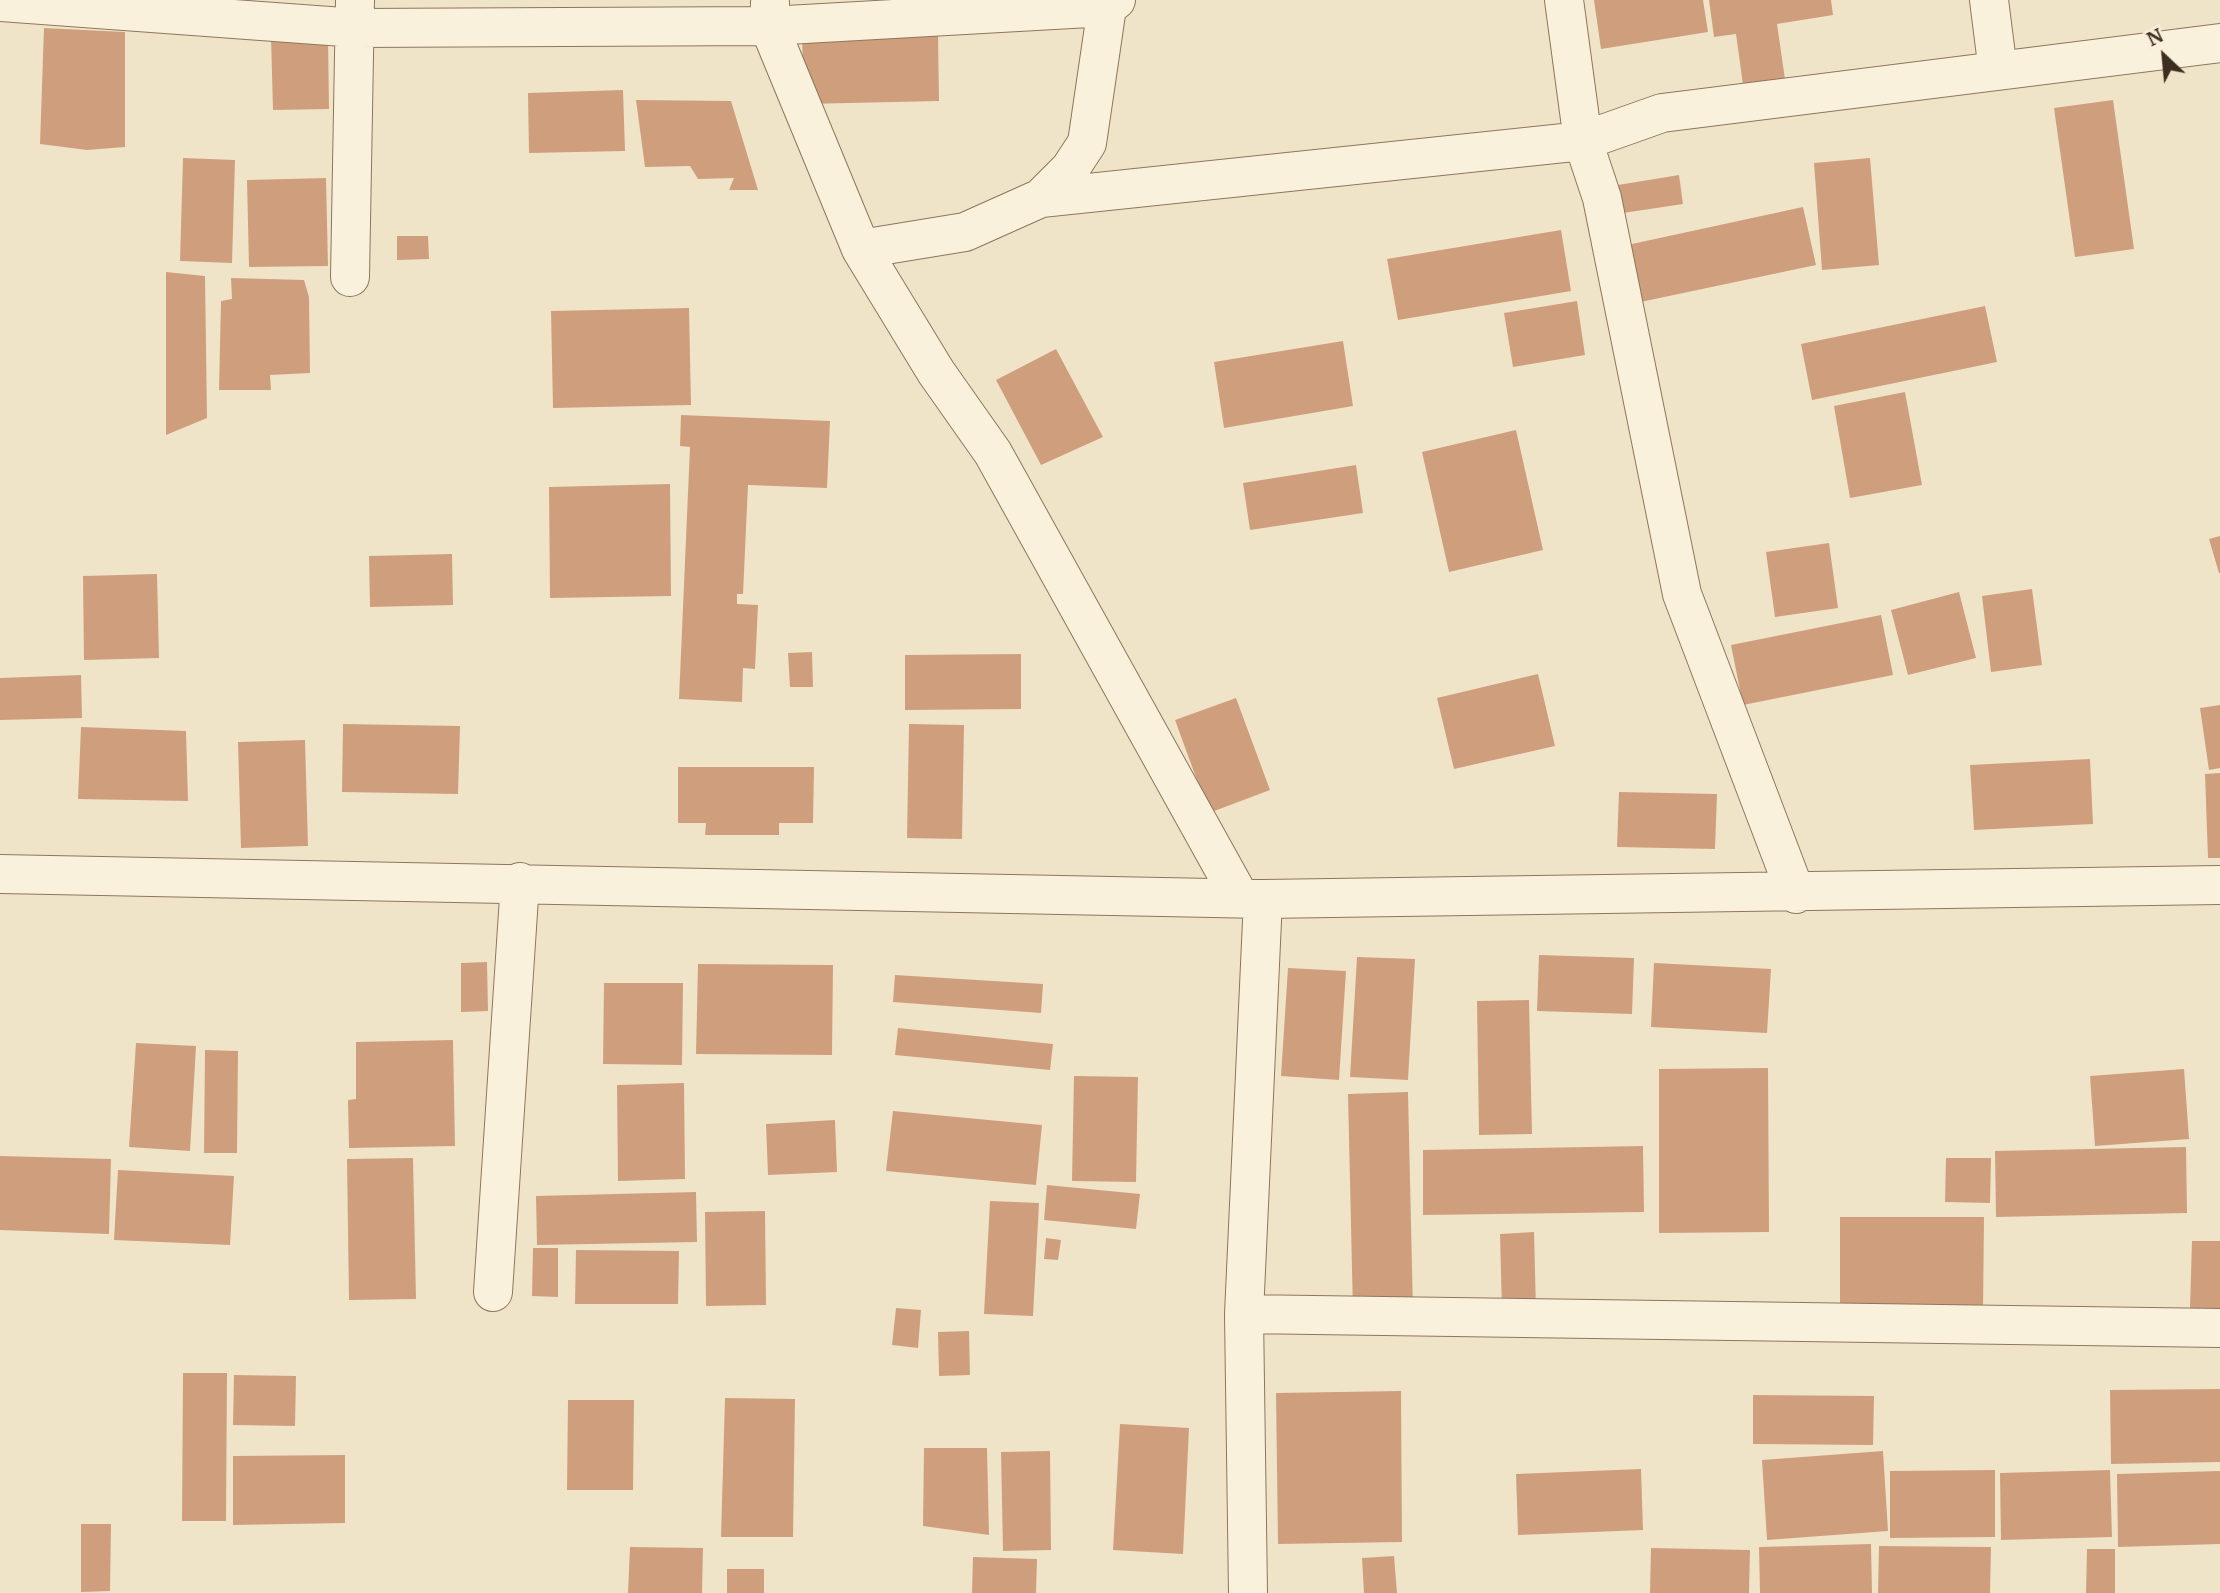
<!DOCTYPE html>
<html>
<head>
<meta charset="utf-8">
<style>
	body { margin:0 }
	#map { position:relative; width:2220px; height:1593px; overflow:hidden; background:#f0e4c8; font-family:Merriweather,serif }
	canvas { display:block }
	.north { position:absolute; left:2129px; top:21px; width:70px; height:70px; -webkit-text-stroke:5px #f7eed8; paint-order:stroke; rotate:334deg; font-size:19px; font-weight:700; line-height:28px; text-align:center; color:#3d2e20 }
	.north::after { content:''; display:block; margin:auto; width:24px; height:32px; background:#3d2e20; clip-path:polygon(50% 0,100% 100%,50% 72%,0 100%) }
</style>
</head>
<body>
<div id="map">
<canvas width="2220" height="1593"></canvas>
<div class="north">N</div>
</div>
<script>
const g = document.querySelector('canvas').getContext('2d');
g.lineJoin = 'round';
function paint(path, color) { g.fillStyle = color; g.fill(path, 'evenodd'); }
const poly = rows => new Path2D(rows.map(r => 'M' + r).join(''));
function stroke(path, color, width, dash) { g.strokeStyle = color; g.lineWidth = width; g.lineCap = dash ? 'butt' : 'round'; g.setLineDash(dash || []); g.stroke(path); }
paint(poly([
	[1594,0,1703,0,1708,32,1601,49],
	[1709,0,1831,0,1833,15,1777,24,1785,79,1743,85,1736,34,1714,37],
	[44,28,125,32,125,147,87,150,40,144],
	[938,33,939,101,804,104,802,36],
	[328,36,329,109,273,110,271,37],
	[623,90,625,151,529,153,528,93],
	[636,100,731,101,758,190,729,190,734,178,698,179,690,166,645,167],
	[2113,100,2134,249,2075,257,2054,108],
	[183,158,235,160,232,263,180,261],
	[1870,158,1879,265,1822,270,1814,163],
	[1679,175,1683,204,1623,213,1618,185],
	[326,178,328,266,249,267,247,180],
	[1803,207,1816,265,1631,304,1618,247],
	[1561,230,1571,291,1398,320,1387,259],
	[397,236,428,236,429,259,397,260],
	[166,272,205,276,207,418,166,435],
	[231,278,304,280,309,297,310,373,270,375,271,390,219,390,221,301,232,299],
	[1577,301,1585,355,1513,367,1504,313],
	[1985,306,1997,362,1812,400,1801,344],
	[689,308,691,405,553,408,551,311],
	[1343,341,1353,406,1224,428,1214,362],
	[1056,349,1103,437,1041,465,996,380],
	[1905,392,1922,485,1850,498,1834,406],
	[681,415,830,421,827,488,748,485,743,594,737,594,737,604,758,605,755,669,743,668,742,702,679,699,690,447,680,446],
	[1516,430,1543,550,1449,572,1422,452],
	[1356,465,1363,513,1250,530,1243,483],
	[670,484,671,596,550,598,549,487],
	[2220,536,2220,573,2219,573,2209,539],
	[1829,543,1838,608,1775,617,1766,552],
	[452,554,453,605,370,607,369,556],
	[157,574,159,658,84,660,83,576],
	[2032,589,2042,665,1991,672,1982,596],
	[1959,592,1976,658,1908,675,1891,610],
	[1881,615,1893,675,1743,705,1731,645],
	[812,652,813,687,790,687,788,653],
	[1021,654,1021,709,905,710,905,655],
	[1538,674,1555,746,1454,769,1437,698],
	[81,675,82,718,0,720,0,678],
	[1236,698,1270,790,1209,813,1175,720],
	[2220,705,2220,768,2209,770,2200,708],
	[343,724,460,726,458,794,342,792],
	[909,724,964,725,962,839,907,838],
	[81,727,186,731,188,801,78,799],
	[305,740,308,846,241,848,238,742],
	[2090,759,2093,824,1974,830,1970,765],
	[678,767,814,767,813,823,779,823,779,835,705,835,706,823,678,823],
	[2220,773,2220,858,2208,858,2205,774],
	[1619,792,1717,794,1715,849,1617,847],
	[1539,955,1634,958,1632,1014,1537,1011],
	[1357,957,1415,959,1408,1080,1350,1077],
	[487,962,488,1011,461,1012,461,963],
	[1654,963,1771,969,1767,1033,1651,1027],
	[698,964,833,965,832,1055,696,1054],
	[1288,968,1346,971,1339,1080,1281,1076],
	[895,975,1043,984,1041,1013,893,1002],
	[604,983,683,983,682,1065,603,1064],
	[1529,1000,1532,1134,1479,1135,1477,1001],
	[898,1028,1053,1044,1050,1070,895,1055],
	[453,1040,455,1146,349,1148,348,1100,356,1099,356,1042],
	[136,1043,196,1046,190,1151,129,1147],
	[205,1050,238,1051,237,1153,204,1153],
	[1768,1068,1769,1232,1659,1233,1659,1069],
	[2184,1069,2189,1139,2095,1146,2090,1076],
	[1074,1076,1138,1077,1136,1182,1072,1181],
	[684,1083,685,1179,618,1181,617,1085],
	[1408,1092,1413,1311,1353,1313,1348,1094],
	[893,1111,1042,1125,1036,1185,886,1171],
	[835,1120,837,1172,768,1175,766,1124],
	[1643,1146,1644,1212,1423,1215,1423,1150],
	[2186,1147,2187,1213,1996,1217,1995,1151],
	[0,1156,111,1159,109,1234,0,1230],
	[413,1158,416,1299,349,1300,347,1159],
	[1946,1158,1991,1158,1990,1203,1945,1202],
	[118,1170,234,1176,230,1245,114,1240],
	[1047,1185,1140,1194,1136,1229,1044,1220],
	[696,1192,697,1242,537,1245,536,1196],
	[990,1201,1039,1203,1033,1316,984,1314],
	[765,1211,766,1305,706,1306,705,1212],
	[1840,1217,1984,1217,1983,1312,1840,1313],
	[1534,1232,1536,1311,1502,1312,1500,1234],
	[1046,1238,1061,1240,1058,1260,1044,1259],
	[2192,1241,2220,1241,2220,1308,2190,1308],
	[533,1248,558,1248,558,1297,532,1296],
	[576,1250,679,1251,678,1304,575,1304],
	[896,1308,921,1310,918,1348,892,1345],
	[969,1331,970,1375,939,1376,938,1332],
	[183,1373,227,1373,226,1521,182,1521],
	[234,1375,296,1376,295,1426,233,1425],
	[2220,1389,2220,1462,2111,1464,2110,1390],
	[1401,1391,1402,1542,1278,1544,1276,1393],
	[1753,1395,1874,1396,1873,1445,1753,1444],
	[725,1398,795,1399,793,1537,721,1537],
	[568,1400,634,1400,633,1490,567,1490],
	[1120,1424,1189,1428,1183,1554,1113,1550],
	[924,1448,987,1448,989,1535,923,1526],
	[1050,1451,1051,1550,1003,1551,1001,1452],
	[1883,1451,1888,1531,1767,1540,1762,1460],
	[345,1455,345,1523,233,1525,233,1456],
	[1641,1469,1643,1530,1518,1535,1516,1474],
	[1995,1470,1995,1537,1890,1538,1890,1471],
	[2110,1470,2112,1537,2001,1540,2000,1473],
	[2220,1471,2220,1544,2118,1547,2117,1474],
	[81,1524,111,1524,110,1591,81,1592],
	[1871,1544,1872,1593,1760,1593,1759,1547],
	[1879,1546,1991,1547,1990,1593,1878,1593],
	[630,1547,703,1548,702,1593,628,1593],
	[1651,1548,1750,1550,1749,1593,1650,1593],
	[2087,1549,2115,1549,2115,1593,2086,1593],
	[1394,1556,1397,1593,1364,1593,1362,1558],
	[973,1557,1037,1559,1036,1593,972,1593],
	[727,1569,764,1569,764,1593,727,1593]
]), '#cf9f7d');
const minor = poly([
	[1989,0,1998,71],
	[0,2,357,28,769,26,1107,7],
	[770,3,769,26,861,249,936,372,993,453,1240,898],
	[1041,198,1583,141,1564,0],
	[861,249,965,232,1041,198,1070,169,1087,143,1107,7,1116,0],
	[350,277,355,0],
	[0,874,1263,899,2220,885],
	[1796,894,1682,594,1602,198,1583,141,1662,113,2220,43],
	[493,1292,520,882],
	[1244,1314,2220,1328],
	[1248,1593,1244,1314,1263,899]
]);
stroke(minor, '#8d765c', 40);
stroke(minor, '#faf1dc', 38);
</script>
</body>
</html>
